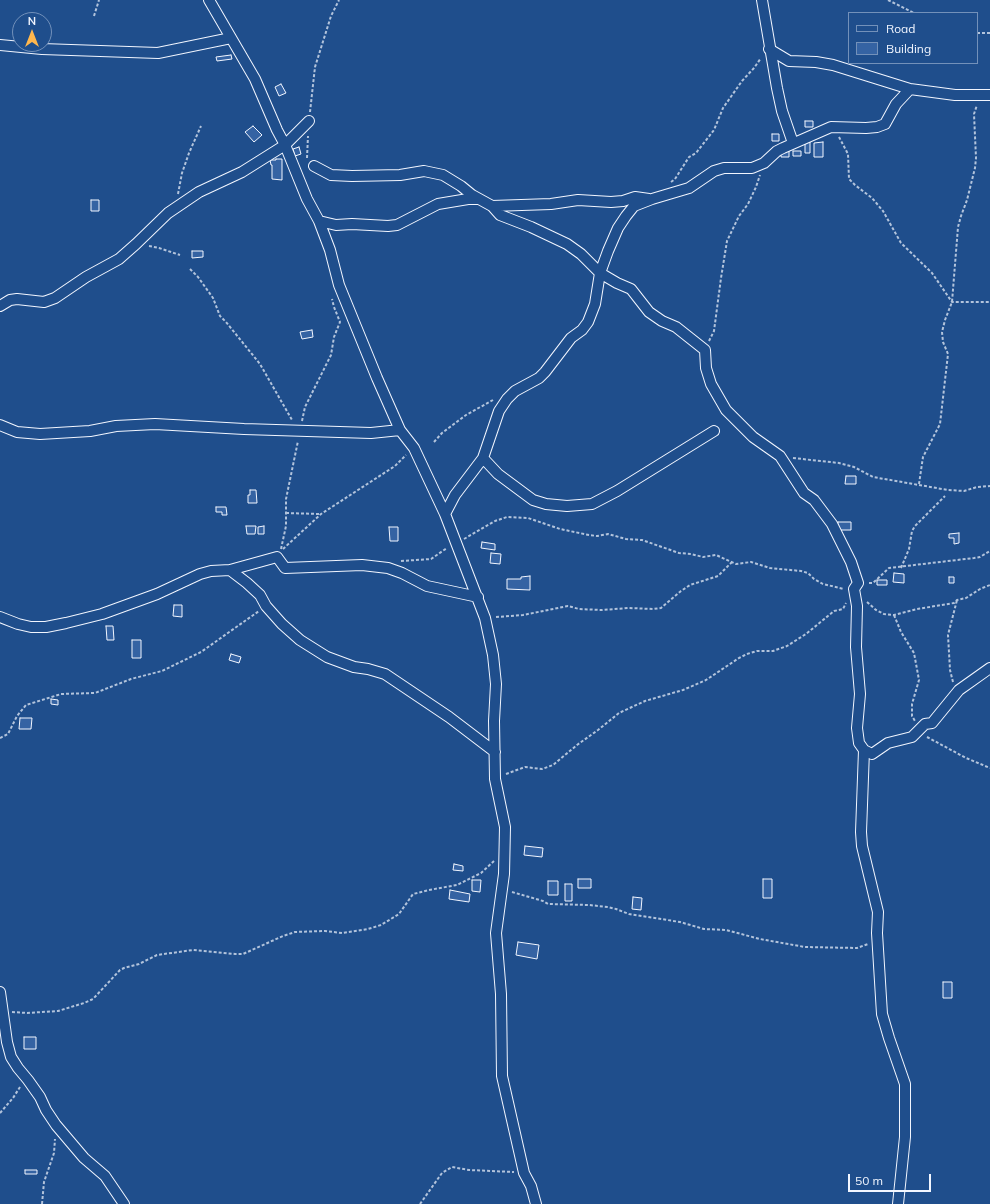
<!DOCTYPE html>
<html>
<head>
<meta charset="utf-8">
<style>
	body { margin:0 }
	#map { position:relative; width:990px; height:1204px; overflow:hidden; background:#1f4e8c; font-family:Mulish,sans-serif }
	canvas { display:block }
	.legend { position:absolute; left:848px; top:12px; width:130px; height:52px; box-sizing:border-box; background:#1f4e8c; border:1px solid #7391ba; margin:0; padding:5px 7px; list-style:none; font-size:12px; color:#f2f6ff }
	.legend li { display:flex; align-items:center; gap:8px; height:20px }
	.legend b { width:20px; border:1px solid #7391ba }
	.north { position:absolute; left:12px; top:12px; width:40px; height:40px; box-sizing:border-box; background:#1f4e8c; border:1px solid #7391ba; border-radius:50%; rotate:0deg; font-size:11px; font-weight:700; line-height:16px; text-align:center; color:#f2f6ff }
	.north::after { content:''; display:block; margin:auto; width:14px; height:18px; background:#ffb74d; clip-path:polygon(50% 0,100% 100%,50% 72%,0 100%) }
	.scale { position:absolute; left:848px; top:1174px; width:83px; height:18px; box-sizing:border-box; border:2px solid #f2f6ff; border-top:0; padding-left:5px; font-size:12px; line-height:14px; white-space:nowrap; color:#f2f6ff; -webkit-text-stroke:3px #1f4e8c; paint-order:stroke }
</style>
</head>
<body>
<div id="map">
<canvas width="990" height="1204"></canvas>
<ul class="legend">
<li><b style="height:5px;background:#1f4e8c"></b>Road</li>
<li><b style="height:11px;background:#3563a3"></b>Building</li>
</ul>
<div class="north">N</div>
<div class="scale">50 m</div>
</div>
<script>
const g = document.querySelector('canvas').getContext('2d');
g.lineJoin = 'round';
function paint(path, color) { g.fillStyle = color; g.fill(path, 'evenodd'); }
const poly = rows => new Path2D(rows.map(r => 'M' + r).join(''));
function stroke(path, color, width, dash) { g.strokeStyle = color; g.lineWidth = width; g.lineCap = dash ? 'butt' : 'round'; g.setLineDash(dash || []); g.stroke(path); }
const building = poly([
	[231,55,232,59,217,61,216,57,231,55],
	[281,84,286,93,279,96,275,87,281,84],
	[805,121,813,121,813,127,805,127,805,121],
	[253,126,262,135,254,142,245,132,253,126],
	[772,134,779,134,779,141,772,141,772,134],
	[805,142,810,142,810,153,805,153,805,142],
	[823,142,823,157,814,157,814,143,823,142],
	[299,147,301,154,295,156,293,149,299,147],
	[781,149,789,149,789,157,781,157,781,149],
	[793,151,801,151,801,156,793,156,793,151],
	[276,159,282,159,282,180,272,179,272,165,271,165,270,160,276,160,276,159],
	[91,200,99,200,99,211,91,211,91,200],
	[192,251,203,251,203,257,192,258,192,251],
	[312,330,313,337,302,339,300,332,312,330],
	[846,476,856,476,856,484,845,484,846,476],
	[250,490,256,490,257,503,248,503,248,495,250,495,250,490],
	[216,507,226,507,227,515,222,515,222,512,216,512,216,507],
	[838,522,851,522,851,530,837,530,838,522],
	[246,526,256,526,255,534,247,534,246,526],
	[264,526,264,534,258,534,258,527,264,526],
	[389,527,398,527,398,541,390,541,389,527],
	[959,533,959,543,954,544,954,538,949,538,949,534,959,533],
	[482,542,495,544,495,550,481,548,482,542],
	[491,553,501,554,500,564,490,563,491,553],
	[894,573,904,574,904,583,893,582,894,573],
	[530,576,530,590,507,589,507,579,521,579,521,577,530,576],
	[949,577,954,577,954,583,949,583,949,577],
	[877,580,887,580,887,585,877,585,877,580],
	[174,605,182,605,182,617,173,616,174,605],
	[106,626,113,626,114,640,107,640,106,626],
	[132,640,141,640,141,658,132,658,132,640],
	[231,654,241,657,239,663,229,660,231,654],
	[51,699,58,700,58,705,51,704,51,699],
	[20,718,32,718,31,729,19,729,20,718],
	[525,846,543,848,542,857,524,855,525,846],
	[454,864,463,866,463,871,453,870,454,864],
	[578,879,591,879,591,888,578,888,578,879],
	[763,879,772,879,772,898,763,898,763,879],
	[472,880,481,880,480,892,472,891,472,880],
	[548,881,558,881,558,895,548,895,548,881],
	[565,884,572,884,572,901,565,901,565,884],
	[450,890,470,894,469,902,449,899,450,890],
	[633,897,642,898,641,910,632,909,633,897],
	[518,942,539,945,537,959,516,955,518,942],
	[943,982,952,982,952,998,943,998,943,982],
	[24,1037,36,1037,36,1049,24,1049,24,1037],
	[25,1170,37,1170,37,1174,25,1174,25,1170]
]);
paint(building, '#3563a3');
stroke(building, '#f2f6ff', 1);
const minor = poly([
	[209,0,255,79,277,130,285,145,307,199,319,221,330,250,339,285,377,378,400,430,414,448,445,514,485,618,493,655,496,684,494,721,495,779,505,827,504,874,496,933,501,994,502,1076,524,1173,531,1186,536,1204],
	[762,0,777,88,782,111,793,143],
	[0,45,42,49,158,53,231,38],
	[769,49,789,61,816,62,833,65,910,89,955,95,990,95],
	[314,166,331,175,352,176,400,175,424,171,443,175,461,186,472,195,492,206,500,215,531,227,567,244,581,254,600,273,617,283,631,289,649,312,662,321,676,327,705,350,706,368,711,384,726,410,753,437,780,456,804,493,814,500,832,524,851,562,858,583,854,589,857,606,856,647,860,694,857,728,859,743,864,750,861,832,862,846,878,912,877,933,882,1014,889,1038,905,1084,905,1137,898,1204],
	[492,206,551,204,578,200,611,202,623,201,635,197,649,199],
	[319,221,336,225,352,224,388,226,397,225,438,204,468,199,478,199],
	[0,306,10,300,17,299,44,302,55,298,86,277,119,259,136,244,168,213,199,192,242,172,285,145,309,121],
	[0,425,17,432,40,434,90,431,116,426,155,424,244,429,371,433,400,430],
	[483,458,498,474,533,500,546,504,567,506,592,504,617,491,714,431],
	[445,514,455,495,483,458,499,411,507,399,515,391,539,378,545,372,571,338,582,330,588,322,595,304,600,273,608,251,618,228,626,216,634,206,652,199,689,188,714,171,724,168,752,168,764,163,777,151,783,148,831,127,866,128,877,127,885,124,896,104,910,89],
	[230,570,247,583,260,595,266,606,282,624,300,640,327,657,354,667,368,669,385,674,449,717,495,752],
	[0,617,18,624,31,627,46,627,66,623,102,614,157,594,200,574,211,571,230,570,277,557,285,568,362,565,388,568,402,573,427,586,478,597],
	[864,750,872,754,888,743,912,737,925,724,932,723,959,690,990,668],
	[0,992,7,1042,11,1057,18,1068,28,1080,40,1097,46,1110,56,1125,84,1158,105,1176,124,1204]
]);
stroke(minor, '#f2f6ff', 12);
stroke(poly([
	[888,0,914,13],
	[94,16,99,0],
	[977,33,990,33],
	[310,112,315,67,331,16,339,0],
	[839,137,848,154,849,179,855,185,872,198,883,211,901,243,932,273,952,302,990,302],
	[307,158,308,136],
	[671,182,675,179,689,157,696,153,714,130,723,108,742,81,754,68,761,58],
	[178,194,182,173,189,153,201,126],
	[149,246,159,248,180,255],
	[190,269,198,277,213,298,220,316,226,322,260,364,292,420],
	[709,341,714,331,721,278,727,241,739,216,748,204,756,187,760,175],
	[302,421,305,407,331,355,334,337,340,322,334,307,332,299],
	[434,442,442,433,466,415,493,400],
	[793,458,839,463,854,467,873,477,948,490,964,491,977,487,990,486],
	[919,484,923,457,940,424,948,354,943,342,942,332,945,320,952,302,958,227,961,216,967,200,975,168,976,158,974,114,977,105],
	[286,513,320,514],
	[464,539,495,521,507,517,528,518,560,529,589,535,597,536,608,534,626,539,642,540,679,553,691,554,703,557,716,555,736,564,751,562,770,568,801,571,808,573,814,579,823,584,844,589],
	[281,549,286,526,286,499,298,441],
	[283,549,321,514,395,466,406,455],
	[401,561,431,559,447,548],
	[901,568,909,549,912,531,915,526,945,496],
	[869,583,873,583,889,568,974,558,980,557,990,551],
	[867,602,876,610,884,614,894,615,917,609,954,603,957,600,966,598,980,589,990,585],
	[894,615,901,632,914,653,919,680,912,704,912,716,915,721],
	[496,617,523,615,568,606,579,609,601,610,629,608,653,609,661,608,681,591,690,585,718,576,732,562],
	[953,682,950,670,948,635,957,600],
	[927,737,966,758,990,768],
	[0,738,8,734,17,716,26,705,61,694,95,693,131,679,162,671,201,652,259,611],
	[506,774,525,767,542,769,553,765,577,745,598,730,619,713,645,701,683,690,706,680,739,658,747,654,757,651,773,651,787,646,806,634,834,611,843,609,846,603],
	[512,892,543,901,548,904,589,905,608,907,616,909,629,914,680,922,704,929,726,930,760,939,805,947,857,948,868,944],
	[12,1012,27,1013,58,1011,84,1003,93,999,120,970,124,968,139,964,157,955,193,950,235,954,243,954,283,936,295,932,325,931,342,933,368,929,381,925,399,914,413,894,429,890,457,885,481,873,494,861],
	[0,1113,13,1098,20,1087],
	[42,1204,44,1182,54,1153,55,1139],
	[420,1204,442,1173,452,1167,469,1170,514,1172]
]), '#b3c4dc', 2, [3, 2]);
stroke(minor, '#1f4e8c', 10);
</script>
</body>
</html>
